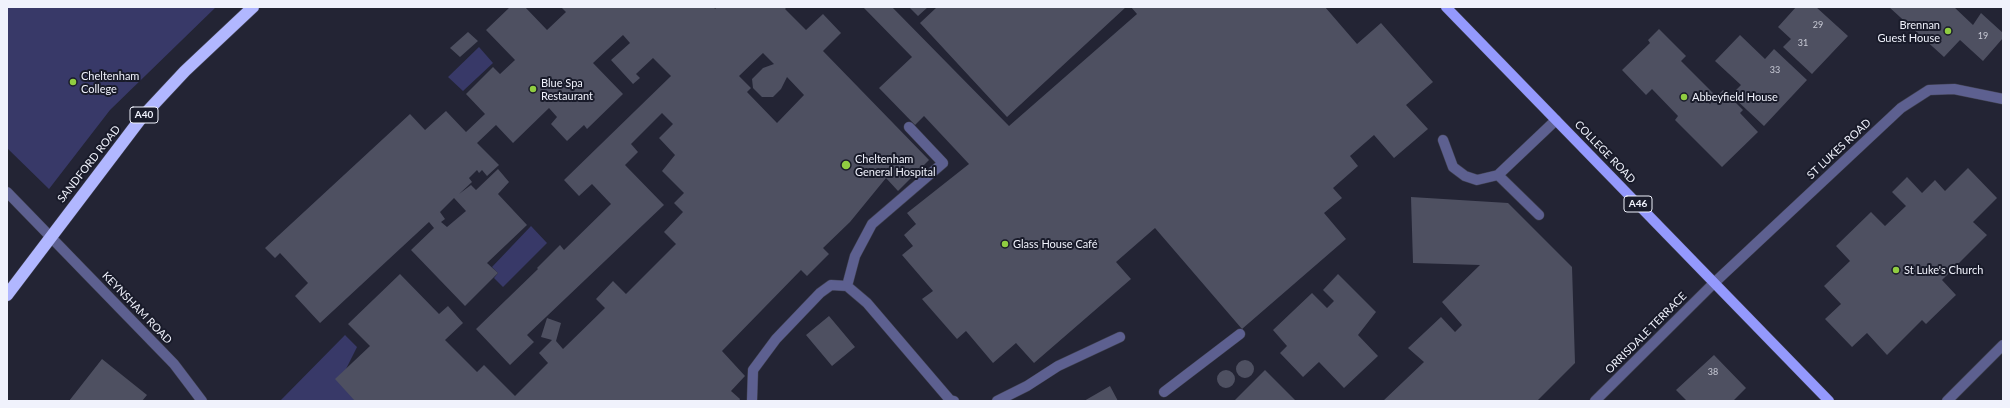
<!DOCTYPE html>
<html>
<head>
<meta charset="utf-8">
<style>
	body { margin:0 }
	#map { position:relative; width:2010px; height:408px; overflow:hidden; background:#232434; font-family:Lato,sans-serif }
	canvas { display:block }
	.frame { position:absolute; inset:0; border:8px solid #f0f2fc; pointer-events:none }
</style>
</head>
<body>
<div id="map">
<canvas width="2010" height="408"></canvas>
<div class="frame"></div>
</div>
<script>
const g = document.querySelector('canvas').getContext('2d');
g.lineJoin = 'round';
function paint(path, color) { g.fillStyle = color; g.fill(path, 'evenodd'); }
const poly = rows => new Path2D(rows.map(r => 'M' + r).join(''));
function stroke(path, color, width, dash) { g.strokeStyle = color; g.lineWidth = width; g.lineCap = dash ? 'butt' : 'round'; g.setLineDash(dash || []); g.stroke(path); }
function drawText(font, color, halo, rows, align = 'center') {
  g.font = font + ' Lato,sans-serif'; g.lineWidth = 4; g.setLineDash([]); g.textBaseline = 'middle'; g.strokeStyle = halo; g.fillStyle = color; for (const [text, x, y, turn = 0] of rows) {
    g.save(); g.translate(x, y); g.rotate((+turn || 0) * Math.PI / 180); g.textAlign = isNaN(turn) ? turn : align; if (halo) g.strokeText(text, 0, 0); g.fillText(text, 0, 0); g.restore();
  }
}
paint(poly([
	[7,7,216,7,110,110,49,189,7,148],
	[479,47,493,63,463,91,448,77],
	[531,226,547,243,503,287,494,278,498,273,492,267],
	[345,335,357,347,344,373,371,401,280,401]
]), '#383968');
paint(poly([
	[510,7,525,7,547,30,566,12,561,7,714,7,715,9,717,7,787,7,785,9,806,30,823,14,841,33,823,51,929,160,898,191,886,178,850,222,823,248,829,254,807,276,801,270,722,351,745,376,731,391,740,399,739,401,355,401,335,379,370,346,348,324,400,274,439,314,448,306,463,323,445,340,477,372,484,365,515,396,548,363,539,353,552,340,541,337,547,318,561,323,556,341,563,349,605,308,596,299,613,281,626,294,676,244,664,232,683,212,674,203,684,193,662,171,675,155,659,138,673,124,662,113,631,144,638,152,625,165,664,205,527,335,534,342,510,365,476,329,538,269,537,268,560,245,564,250,611,204,592,184,579,196,564,180,671,76,653,58,636,74,640,78,633,84,611,60,630,43,623,35,593,63,623,94,587,129,584,125,567,141,551,124,557,117,549,108,513,143,496,125,477,143,499,165,487,176,482,170,479,173,477,170,469,178,472,182,459,194,471,185,476,190,498,169,509,182,498,194,527,225,487,263,498,273,465,306,411,250,434,228,429,222,320,323,295,296,308,283,280,253,275,258,265,248,410,114,425,130,446,111,466,132,485,114,466,94,493,67,500,74,515,60,486,30],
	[763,53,774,64,763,68,752,79,753,88,762,97,773,97,781,89,787,77,804,95,777,123,747,92,751,88,739,76],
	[454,198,466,211,447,227,441,222,445,219,440,212],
	[863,7,892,7,1009,126,1137,14,1131,7,1325,7,1357,44,1381,23,1433,82,1406,105,1428,129,1394,158,1374,135,1350,156,1358,166,1333,188,1342,198,1324,213,1346,239,1242,329,1155,228,1116,262,1131,279,1034,363,1016,343,993,363,966,331,957,339,922,299,933,291,902,255,913,246,904,235,916,224,907,213,969,164,924,116,915,125,879,88,912,57],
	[909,7,928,7,918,16],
	[937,7,1126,7,1007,117,920,23],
	[1796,7,1816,7,1848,36,1812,74,1783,47,1791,39,1778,27],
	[1889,7,1954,7,1973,25,1981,13,2003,33,2003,38,1983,61,1960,40,1944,57],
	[1659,29,1686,56,1681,61,1713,93,1706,100,1710,104,1723,90,1743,110,1740,113,1758,132,1722,167,1675,120,1678,116,1652,89,1646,95,1622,70,1650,43,1648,40],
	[468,32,478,41,460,57,450,48],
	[1740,35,1765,59,1774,49,1807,80,1764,126,1731,95,1741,85,1715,61],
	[1968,168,1997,198,1973,222,1987,235,1942,280,1956,295,1926,324,1922,320,1887,355,1867,333,1852,347,1825,319,1841,304,1824,286,1850,261,1836,246,1871,212,1885,226,1906,206,1892,192,1907,177,1922,193,1935,180,1945,191],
	[1411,197,1508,203,1572,267,1575,363,1537,401,1383,401,1424,362,1408,348,1441,317,1455,332,1462,325,1442,302,1480,265,1413,263],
	[1338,274,1376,312,1358,335,1378,356,1344,388,1319,362,1303,377,1280,353,1287,346,1273,330,1312,293,1327,308,1334,301,1323,290],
	[829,316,855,347,832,366,806,335],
	[1714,355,1746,388,1733,401,1687,401,1676,390],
	[102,359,147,395,142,401,69,401],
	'1236 369a9 9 0 1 1 18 0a9 9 0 1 1-18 0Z',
	'1217 379a9 9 0 1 1 18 0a9 9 0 1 1-18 0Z',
	[1265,370,1296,401,1234,401],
	[1110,386,1118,401,1084,401]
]), '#4e5061');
const minor = poly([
	[1443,140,1453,167,1465,176,1477,180,1498,175,1539,215],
	[1498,175,1556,120],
	[7,192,174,364,202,401],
	[847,286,855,256,872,224,943,163,909,127],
	[1164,392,1240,334],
	[752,401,753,370,776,339,820,293,831,285,847,286,867,303,950,400,954,401],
	[997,401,1027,386,1058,366,1120,337],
	[1595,401,1714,283,1901,108,1929,90,1954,89,2003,99],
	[1947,401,2003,345]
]);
const major = poly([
	[1446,7,1829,401]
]);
const highway = poly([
	[7,295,142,117,185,71,253,7]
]);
stroke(minor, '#404150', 11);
stroke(major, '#404150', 11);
stroke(highway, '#404150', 13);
stroke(minor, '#5d6090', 10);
stroke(major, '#9499fd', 10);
stroke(highway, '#b1b7ff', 12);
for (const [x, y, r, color] of [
	[1948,31,4,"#90cd41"],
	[73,82,4,"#90cd41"],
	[533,89,4,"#90cd41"],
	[1684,97,4,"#90cd41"],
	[846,165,5,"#90cd41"],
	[1005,244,4,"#90cd41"],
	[1896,270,4,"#90cd41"]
]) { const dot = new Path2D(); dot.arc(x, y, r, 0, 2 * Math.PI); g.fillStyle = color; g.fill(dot); stroke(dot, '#191b2a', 1.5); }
drawText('9px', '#c8cad5', null, [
	["29",1818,25],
	["19",1983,36],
	["31",1803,43],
	["33",1775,70],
	["38",1713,372]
]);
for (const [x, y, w] of [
	[144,115,28],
	[1638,204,28]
]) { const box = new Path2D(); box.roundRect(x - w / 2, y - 8, w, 16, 3); g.fillStyle = '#191b2a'; g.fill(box); stroke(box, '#f0f2fc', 1); }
drawText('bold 10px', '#f0f2fc', null, [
	["A40",144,115],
	["A46",1638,204]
]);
drawText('11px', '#f0f2fc', '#191b2a', [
	["Brennan",1940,25,"right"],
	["Guest House",1940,38,"right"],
	["Cheltenham",81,76],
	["College",81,89],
	["Blue Spa",541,83],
	["Restaurant",541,96],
	["Abbeyfield House",1692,97],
	["Cheltenham",855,159],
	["General Hospital",855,172],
	["Glass House Café",1013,244],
	["St Luke's Church",1904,270]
], 'left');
drawText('11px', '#f0f2fc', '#191b2a', [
	["ST LUKES ROAD",1839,149,-43],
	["COLLEGE ROAD",1605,152,46],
	["SANDFORD ROAD",89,164,-52],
	["KEYNSHAM ROAD",137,308,46],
	["ORRISDALE TERRACE",1646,333,-45]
]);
</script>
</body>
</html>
